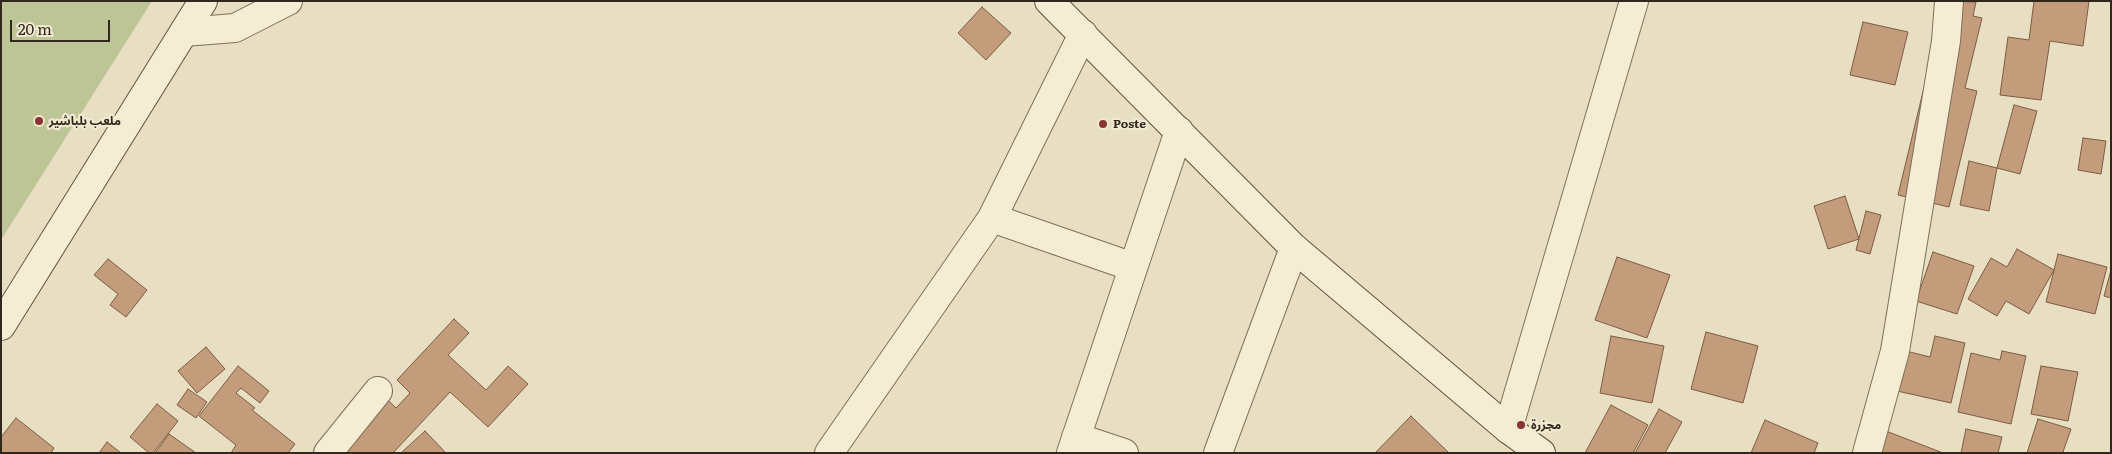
<!DOCTYPE html>
<html>
<head>
<meta charset="utf-8">
<style>
	body { margin:0 }
	#map { position:relative; width:2112px; height:454px; overflow:hidden; background:#e8dec1; font-family:Literata,serif }
	canvas { display:block }
	.frame { position:absolute; inset:0; border:2px solid #31281d; pointer-events:none }
	.scale { position:absolute; left:10px; top:20px; width:100px; height:22px; box-sizing:border-box; border:2px solid #31281d; border-top:0; padding-left:6px; font-size:15px; line-height:18px; white-space:nowrap; color:#31281d; -webkit-text-stroke:4px #f1e9d0; paint-order:stroke }
</style>
</head>
<body>
<div id="map">
<canvas width="2112" height="454"></canvas>
<div class="frame"></div>
<div class="scale">20 m</div>
</div>
<script>
const g = document.querySelector('canvas').getContext('2d');
g.lineJoin = 'round';
function paint(path, color) { g.fillStyle = color; g.fill(path, 'evenodd'); }
const poly = rows => new Path2D(rows.map(r => 'M' + r).join(''));
function stroke(path, color, width, dash) { g.strokeStyle = color; g.lineWidth = width; g.lineCap = dash ? 'butt' : 'round'; g.setLineDash(dash || []); g.stroke(path); }
function drawText(font, color, halo, rows, align = 'center') {
  g.font = font + ' Literata,"Noto Sans Arabic",serif'; g.lineWidth = 4.5; g.setLineDash([]); g.textBaseline = 'middle'; g.strokeStyle = halo; g.fillStyle = color; for (const [text, x, y, turn = 0] of rows) {
    g.save(); g.translate(x, y); g.rotate((+turn || 0) * Math.PI / 180); g.textAlign = isNaN(turn) ? turn : align; if (halo) g.strokeText(text, 0, 0); g.fillText(text, 0, 0); g.restore();
  }
}
paint(poly([
	[1,1,152,1,1,240]
]), '#bdc597');
const building = poly([
	[1945,1,1976,2,1973,16,1982,18,1965,88,1977,91,1949,207,1898,195,1945,1],
	[2034,1,2089,1,2083,46,2050,41,2041,100,2000,95,2008,37,2029,40,2034,1],
	[982,7,1011,33,986,60,958,33,982,7],
	[1863,22,1908,32,1895,85,1850,75,1863,22],
	[2014,105,2037,111,2020,174,1997,168,2014,105],
	[2083,138,2106,141,2101,174,2078,170,2083,138],
	[1969,161,1997,168,1989,211,1960,205,1969,161],
	[1845,196,1859,239,1828,249,1814,206,1845,196],
	[1866,211,1881,215,1870,254,1856,250,1866,211],
	[2017,249,2054,270,2029,314,2006,301,1997,316,1968,299,1991,258,2007,267,2017,249],
	[1933,252,1974,266,1957,314,1916,301,1933,252],
	[2058,254,2107,267,2095,314,2046,302,2058,254],
	[1617,257,1670,275,1647,338,1595,320,1617,257],
	[108,259,147,290,126,317,110,305,118,294,94,275,108,259],
	[2111,270,2111,298,2104,296,2111,270],
	[454,319,469,333,448,355,486,390,508,366,528,384,488,427,450,392,393,453,325,453,381,393,396,408,410,393,397,380,454,319],
	[1706,332,1758,346,1743,403,1691,389,1706,332],
	[1611,336,1664,346,1652,403,1600,393,1611,336],
	[1935,336,1965,343,1951,403,1897,391,1906,351,1930,357,1935,336],
	[206,347,225,369,197,393,178,371,206,347],
	[2002,351,2026,356,2011,424,1958,412,1971,353,2000,360,2002,351],
	[238,366,269,391,260,403,241,388,236,393,255,408,252,410,295,444,288,453,231,453,236,445,199,416,238,366],
	[2041,366,2078,372,2068,421,2031,414,2041,366],
	[188,389,207,402,196,418,177,405,188,389],
	[157,404,178,421,153,453,149,453,130,437,157,404],
	[1611,405,1648,425,1633,453,1585,453,1611,405],
	[1659,409,1682,422,1665,453,1635,453,1659,409],
	[1411,416,1449,453,1375,453,1411,416],
	[16,418,54,448,51,453,1,453,1,437,16,418],
	[2038,419,2071,429,2063,452,2066,453,2027,453,2038,419],
	[1765,420,1818,443,1814,453,1751,453,1765,420],
	[1873,426,1943,453,1862,453,1873,426],
	[1966,429,2002,437,1998,453,1961,453,1966,429],
	[425,431,446,453,403,453,402,452,425,431],
	[169,434,196,453,155,453,169,434],
	[107,442,121,453,99,453,107,442]
]);
paint(building, '#c39c7b');
stroke(building, '#7c5c43', 1);
const street = poly([
	[184,32,235,28,288,1],
	[992,218,1133,267],
	[1508,429,1634,1],
	[1076,437,1124,453],
	[328,453,378,391],
	[829,453,992,218,1083,34],
	[1071,453,1179,131],
	[1218,453,1294,248],
	[1867,453,1895,351,1946,41,1949,1]
]);
const secondary = poly([
	[1049,1,1294,248,1508,429,1541,453],
	[1,326,203,1]
]);
stroke(street, '#80705b', 30);
stroke(secondary, '#62513e', 30);
stroke(street, '#f4ecd3', 28);
stroke(secondary, '#f4ecd3', 28);
for (const [x, y, r, color] of [
	[39,121,5,"#883431"],
	[1103,124,5,"#883431"],
	[1521,425,5,"#883431"]
]) { const dot = new Path2D(); dot.arc(x, y, r, 0, 2 * Math.PI); g.fillStyle = color; g.fill(dot); stroke(dot, '#f1e9d0', 2); }
drawText('bold 12px', '#31281d', '#f1e9d0', [
	["ملعب بلباشير",49,121],
	["Poste",1113,124],
	["مجزرة",1531,425]
], 'left');
</script>
</body>
</html>
